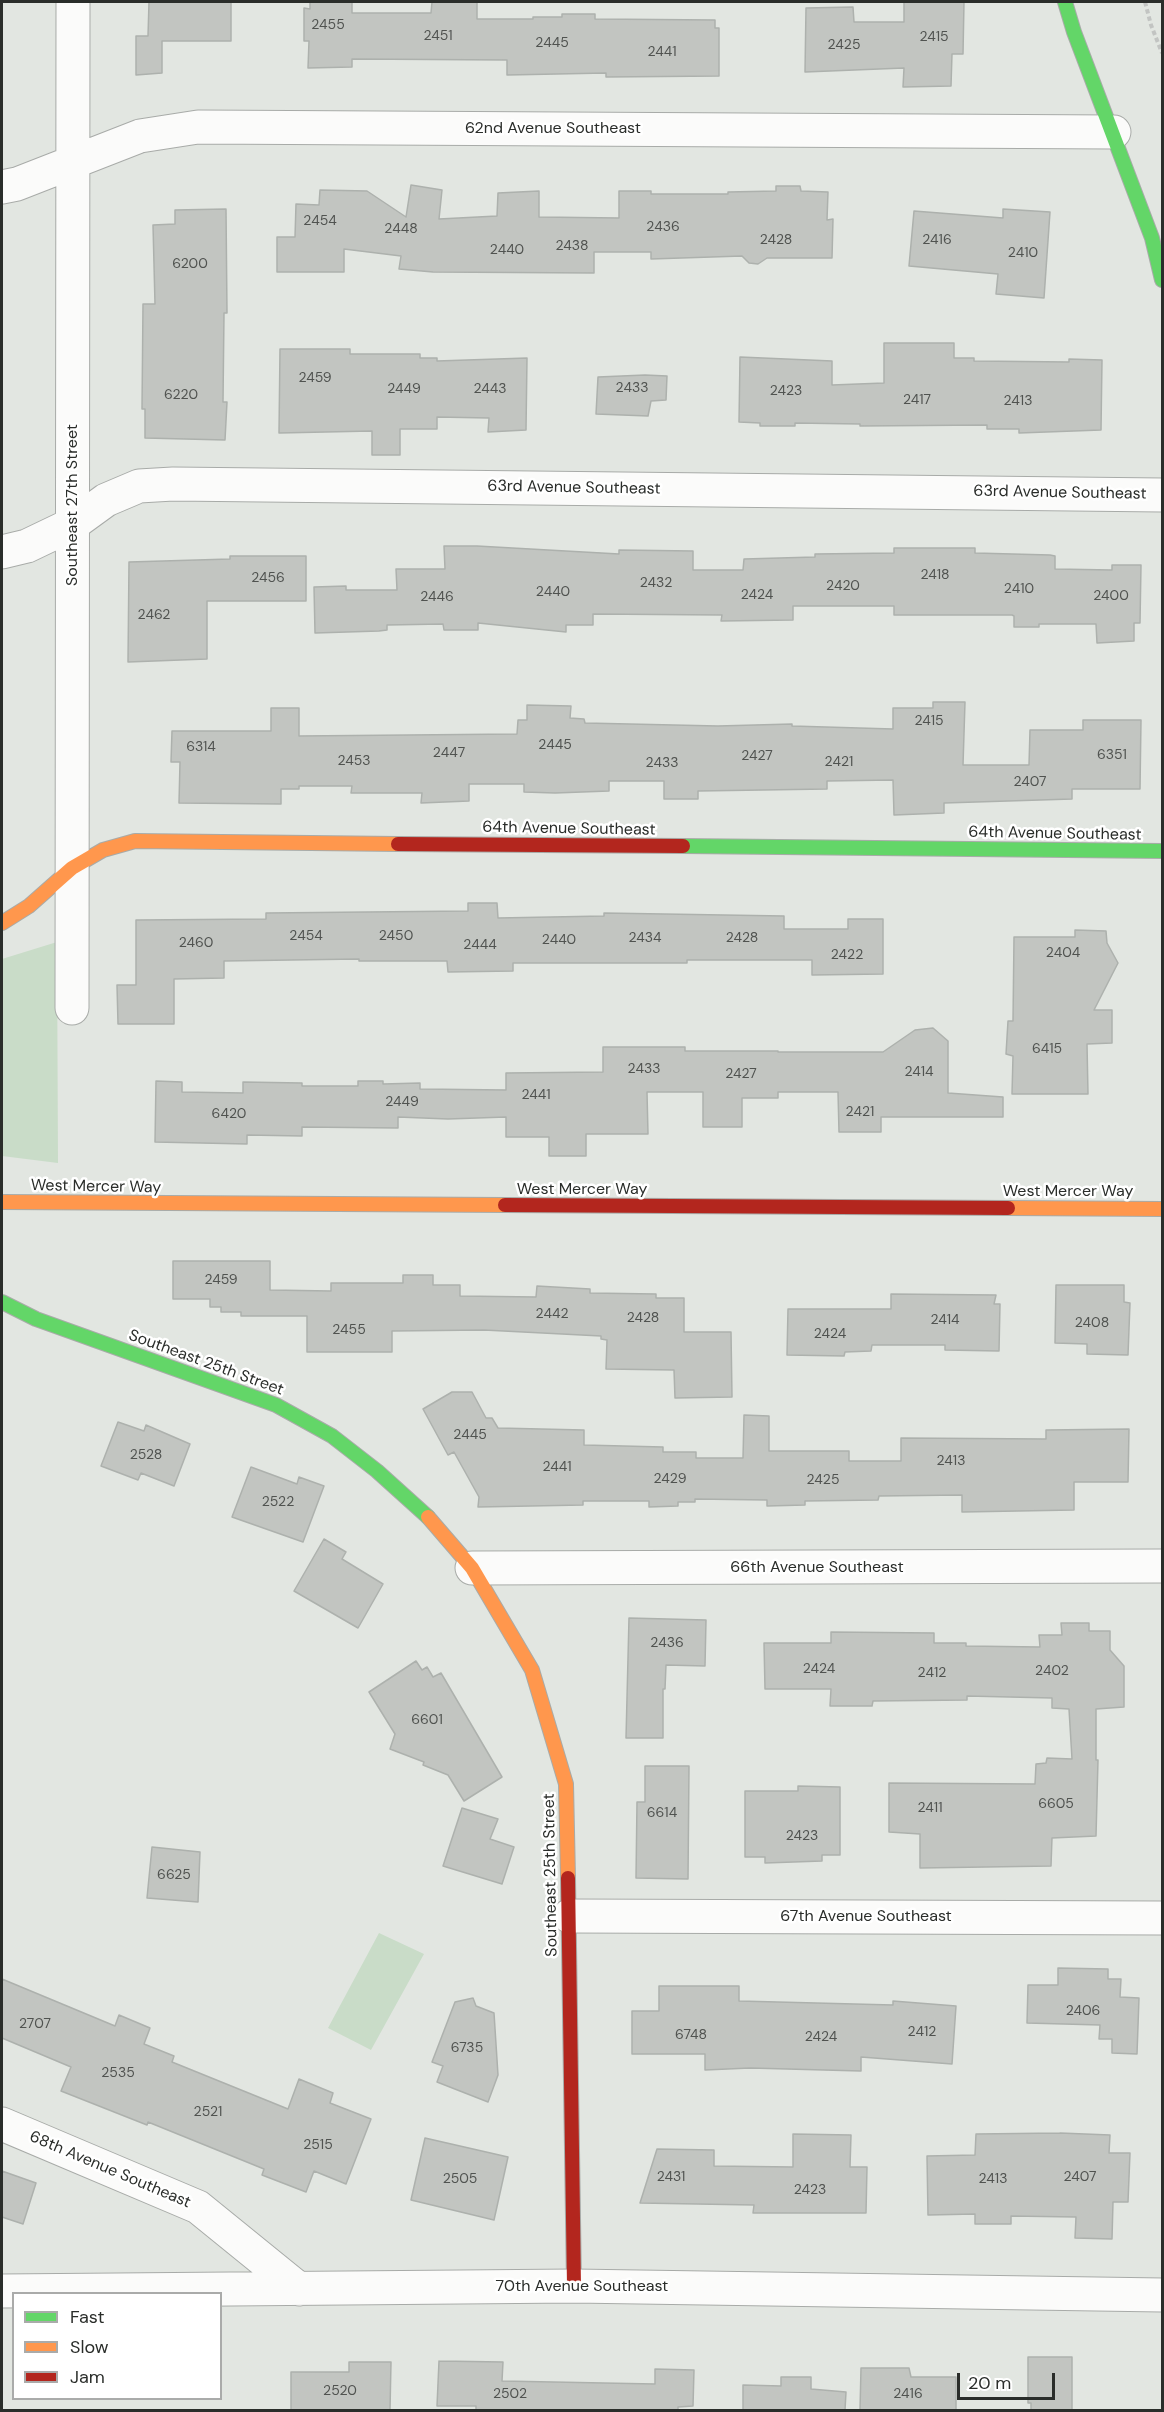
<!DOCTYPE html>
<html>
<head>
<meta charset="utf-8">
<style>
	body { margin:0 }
	#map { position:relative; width:1164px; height:2412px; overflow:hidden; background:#e2e6e1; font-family:"DM Sans",sans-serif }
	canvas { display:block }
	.frame { position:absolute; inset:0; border:3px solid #2a2d2a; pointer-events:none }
	.legend { position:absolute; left:12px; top:2292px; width:210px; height:108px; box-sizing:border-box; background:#fff; border:2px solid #aaabaa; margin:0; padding:8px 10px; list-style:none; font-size:18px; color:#2a2d2a }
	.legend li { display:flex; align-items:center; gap:12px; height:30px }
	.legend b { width:30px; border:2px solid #aaabaa }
	.scale { position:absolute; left:957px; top:2373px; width:98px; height:27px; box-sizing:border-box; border:3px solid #2a2d2a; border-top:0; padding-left:8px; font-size:18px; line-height:21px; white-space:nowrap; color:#2a2d2a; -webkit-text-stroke:4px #fff; paint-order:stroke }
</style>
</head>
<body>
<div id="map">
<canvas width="1164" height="2412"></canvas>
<div class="frame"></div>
<ul class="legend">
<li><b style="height:8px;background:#63d668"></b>Fast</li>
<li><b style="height:8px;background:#ff974d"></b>Slow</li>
<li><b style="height:8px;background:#b3261e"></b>Jam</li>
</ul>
<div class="scale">20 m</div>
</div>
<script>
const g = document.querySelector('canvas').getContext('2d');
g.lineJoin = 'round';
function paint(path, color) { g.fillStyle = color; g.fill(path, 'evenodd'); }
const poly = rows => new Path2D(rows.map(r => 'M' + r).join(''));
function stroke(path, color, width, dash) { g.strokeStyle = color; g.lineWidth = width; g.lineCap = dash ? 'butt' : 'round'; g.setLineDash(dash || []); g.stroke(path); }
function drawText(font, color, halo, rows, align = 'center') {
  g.font = font + ' "DM Sans",sans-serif'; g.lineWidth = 5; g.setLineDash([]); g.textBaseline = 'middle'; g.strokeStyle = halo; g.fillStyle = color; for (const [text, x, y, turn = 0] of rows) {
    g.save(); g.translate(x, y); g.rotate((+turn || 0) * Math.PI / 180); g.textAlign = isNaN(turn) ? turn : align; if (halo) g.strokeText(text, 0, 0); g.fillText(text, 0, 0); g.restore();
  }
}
paint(poly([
	[57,942,58,1163,2,1156,2,959],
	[379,1933,424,1954,371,2050,328,2028]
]), '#c9dcc8');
const building = poly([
	[149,2,231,2,231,41,162,41,162,73,136,75,136,36,148,36,149,2],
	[310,2,352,2,352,13,431,13,432,2,477,2,477,19,533,19,533,17,562,17,562,14,595,14,595,19,715,20,715,28,719,28,719,76,606,77,606,73,507,75,507,60,352,59,352,67,308,68,309,41,304,41,304,8,310,9,310,2],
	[904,2,964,2,963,54,952,54,951,86,903,87,904,68,805,72,806,8,853,7,854,22,904,22,904,2],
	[411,185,442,190,439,219,497,216,498,193,539,191,539,217,619,218,619,191,651,191,651,194,728,194,728,192,776,191,776,186,800,186,801,191,828,192,827,220,833,219,832,258,767,258,758,264,749,263,742,256,651,259,651,252,594,252,594,273,433,272,399,269,401,256,344,249,344,272,277,272,277,237,295,237,296,204,319,205,320,190,367,191,406,217,411,185],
	[226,209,227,313,224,313,223,402,227,402,225,440,145,438,145,409,142,409,143,304,155,304,153,225,175,224,175,210,226,209],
	[1003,209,1050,212,1044,298,996,294,998,274,909,266,914,211,1003,218,1003,209],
	[884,343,954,343,954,358,974,358,974,361,1069,362,1069,359,1102,360,1101,430,1019,433,1019,429,987,429,987,425,860,426,860,424,795,423,795,426,760,426,760,423,739,422,740,357,832,361,832,385,884,383,884,343],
	[280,349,350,349,350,354,420,354,420,358,437,358,437,361,527,358,526,430,488,432,489,418,437,417,437,429,400,429,400,455,372,455,372,431,279,433,280,349],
	[645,375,667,376,666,400,651,401,648,416,596,414,598,377,645,375],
	[444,546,477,546,619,554,619,550,693,551,693,570,743,570,744,559,815,557,815,554,894,553,894,548,975,548,975,553,1050,555,1055,556,1055,569,1112,570,1112,565,1141,565,1140,623,1134,623,1134,641,1097,643,1096,624,1039,624,1039,627,1014,627,1014,616,1012,615,894,615,894,606,793,606,793,620,721,621,722,615,593,614,593,625,566,625,566,632,478,623,478,630,444,630,443,624,387,625,387,630,379,631,315,633,314,587,346,586,346,590,397,590,396,569,445,569,444,546],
	[230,556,306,556,306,601,207,601,207,659,128,662,129,562,230,559,230,556],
	[933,702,965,702,963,765,1029,765,1030,730,1083,730,1083,720,1141,720,1140,789,1072,789,1072,799,944,803,944,813,894,815,893,780,827,781,827,789,698,791,698,799,664,799,664,781,609,781,609,791,555,793,524,792,524,784,469,784,469,801,421,803,422,793,351,793,352,786,299,786,299,789,281,789,281,804,179,803,180,762,171,762,172,731,271,731,271,708,299,708,299,736,517,734,518,720,527,720,527,705,571,706,570,718,584,719,585,723,718,726,792,724,792,726,893,729,893,708,933,708,933,702],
	[468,903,497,903,498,918,604,916,604,913,784,916,784,929,848,929,848,919,883,919,883,974,812,975,812,960,687,960,687,963,513,963,513,971,448,972,447,961,359,961,359,959,224,961,224,978,174,979,174,1024,118,1024,117,985,136,985,136,920,266,919,266,913,468,911,468,903],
	[1075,930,1106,931,1107,943,1118,963,1094,1010,1112,1010,1112,1043,1087,1044,1088,1094,1012,1094,1013,1056,1006,1054,1008,1021,1013,1021,1014,937,1075,937,1075,930],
	[933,1028,948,1041,948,1093,1003,1097,1003,1117,881,1117,881,1132,839,1132,838,1092,778,1092,778,1098,742,1098,742,1127,703,1127,703,1092,647,1092,648,1134,586,1134,586,1156,549,1156,549,1137,506,1137,506,1117,448,1119,398,1117,398,1128,302,1127,302,1136,247,1135,247,1144,155,1142,156,1081,182,1082,182,1092,243,1093,243,1082,302,1083,302,1086,358,1086,358,1081,383,1081,383,1084,420,1083,420,1089,506,1090,506,1073,603,1072,603,1047,685,1047,685,1051,778,1051,778,1052,883,1052,915,1030,933,1028],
	[173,1261,270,1261,270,1290,331,1291,331,1283,403,1283,403,1275,433,1275,433,1285,460,1285,460,1296,536,1297,537,1286,590,1289,590,1293,656,1294,656,1298,684,1298,684,1332,731,1332,732,1397,675,1398,674,1370,606,1369,607,1340,601,1339,601,1336,484,1330,392,1331,392,1352,307,1352,307,1316,241,1316,241,1312,221,1312,221,1307,210,1307,210,1299,173,1299,173,1261],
	[1056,1285,1124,1285,1124,1302,1130,1303,1128,1355,1087,1354,1087,1344,1055,1343,1056,1285],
	[891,1294,996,1295,994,1304,1000,1304,999,1351,945,1350,945,1345,872,1345,871,1351,845,1352,844,1356,787,1355,788,1309,891,1309,891,1294],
	[452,1392,472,1392,486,1418,492,1418,498,1428,584,1430,584,1445,663,1447,663,1452,696,1452,696,1458,743,1458,744,1415,769,1416,769,1451,849,1451,849,1461,901,1461,901,1438,1046,1439,1046,1430,1129,1429,1128,1482,1074,1482,1074,1510,962,1512,962,1495,879,1496,878,1500,805,1501,805,1505,767,1506,767,1500,695,1499,695,1502,678,1502,678,1506,649,1507,649,1501,583,1501,583,1505,478,1507,479,1497,454,1452,448,1455,423,1409,452,1392],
	[118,1422,144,1431,146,1425,190,1444,174,1486,141,1473,138,1480,101,1466,118,1422],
	[251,1467,297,1484,299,1477,324,1486,303,1542,232,1517,251,1467],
	[324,1539,346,1552,342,1559,383,1584,358,1628,294,1591,324,1539],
	[629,1618,706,1620,705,1666,666,1665,665,1689,663,1689,663,1738,626,1738,629,1618],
	[1061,1623,1089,1623,1089,1631,1110,1631,1110,1650,1124,1666,1124,1707,1096,1709,1096,1760,1098,1760,1096,1836,1052,1838,1051,1866,920,1868,920,1834,889,1832,889,1783,1035,1784,1036,1764,1046,1763,1047,1758,1072,1759,1069,1709,1052,1708,1052,1698,967,1696,967,1700,873,1701,872,1706,830,1706,831,1689,765,1689,764,1643,831,1643,831,1632,934,1633,934,1643,966,1643,966,1646,1040,1647,1039,1635,1062,1635,1061,1623],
	[416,1661,422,1670,427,1667,433,1677,441,1673,502,1777,464,1801,448,1775,423,1765,424,1762,390,1749,395,1734,369,1692,416,1661],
	[645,1766,689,1766,688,1879,636,1878,637,1802,645,1802,645,1766],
	[798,1786,840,1787,840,1855,822,1855,822,1861,765,1863,765,1857,745,1857,745,1791,798,1791,798,1786],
	[462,1808,498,1819,490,1839,514,1847,502,1884,443,1866,462,1808],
	[152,1847,200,1852,198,1902,147,1898,152,1847],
	[1058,1968,1108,1969,1108,1979,1121,1979,1120,1997,1139,1998,1137,2054,1112,2053,1112,2039,1099,2039,1100,2025,1027,2023,1028,1985,1058,1985,1058,1968],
	[2,1979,115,2026,119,2015,150,2028,144,2044,174,2056,172,2062,288,2109,299,2079,333,2093,330,2103,371,2119,346,2184,314,2171,306,2192,262,2175,264,2169,148,2122,147,2125,61,2091,71,2067,2,2038,2,1979],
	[659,1986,739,1986,739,2001,893,2005,893,2001,956,2006,952,2064,861,2057,861,2071,750,2068,705,2070,705,2054,632,2054,632,2011,659,2011,659,1986],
	[473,1998,476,2006,494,2013,498,2075,488,2102,437,2082,443,2066,432,2062,455,2002,473,1998],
	[1060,2133,1110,2135,1109,2153,1130,2153,1128,2202,1113,2202,1112,2239,1075,2238,1076,2217,1011,2216,1011,2224,975,2224,975,2214,928,2215,927,2156,975,2155,976,2134,1060,2133],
	[793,2134,851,2135,850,2167,867,2167,866,2213,753,2213,754,2205,640,2203,657,2149,714,2150,714,2166,793,2167,793,2134],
	[425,2138,508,2157,494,2220,411,2200,425,2138],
	[2,2171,36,2183,23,2224,2,2217,2,2171],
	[1028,2357,1072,2357,1072,2410,1031,2410,1031,2403,1028,2403,1028,2357],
	[439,2361,503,2362,502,2381,655,2384,655,2369,694,2370,693,2406,678,2407,678,2410,476,2410,476,2406,437,2406,439,2361],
	[349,2362,391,2362,390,2410,291,2410,291,2372,349,2372,349,2362],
	[861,2368,909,2368,911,2377,956,2377,956,2410,860,2410,861,2368],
	[781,2377,811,2377,811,2389,846,2392,845,2410,743,2410,743,2385,781,2386,781,2377]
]);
paint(building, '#c2c5c1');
stroke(building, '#adb1ad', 1.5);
const street = poly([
	[2,187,17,184,140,136,198,127,1114,132],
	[2,552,27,546,73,524,106,500,139,486,173,484,1162,495],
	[72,1008,73,2],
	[472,1568,1162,1566],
	[569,1916,1162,1918],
	[2,2124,198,2207,299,2289],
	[2,2291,574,2286,1162,2295]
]);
const fast = poly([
	[1065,2,1074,32,1152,238,1162,280],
	[683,846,1162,851],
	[2,1302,36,1319,276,1405,332,1436,377,1471,428,1517]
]);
const slow = poly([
	[2,923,29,906,72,868,103,850,135,841,398,844],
	[2,1202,505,1205],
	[1008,1208,1162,1209],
	[428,1517,472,1568,532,1670,566,1784,568,1878]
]);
const jam = poly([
	[398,844,683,846],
	[505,1205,1008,1208],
	[568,1878,574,2286]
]);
stroke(street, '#a8aba8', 35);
stroke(fast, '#a8aba8', 16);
stroke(slow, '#a8aba8', 16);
stroke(jam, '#a8aba8', 16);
stroke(poly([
	[1145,2,1151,25,1162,53]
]), '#c2c4c2', 4, [4.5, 3]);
stroke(street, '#fbfbfa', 33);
stroke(fast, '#63d668', 14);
stroke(slow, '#ff974d', 14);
stroke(jam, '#b3261e', 14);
drawText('14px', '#505350', null, [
	["2455",328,25],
	["2451",438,36],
	["2415",934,37],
	["2445",552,43],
	["2425",844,45],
	["2441",662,52],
	["2454",320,221],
	["2436",663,227],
	["2448",401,229],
	["2428",776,240],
	["2416",937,240],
	["2438",572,246],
	["2440",507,250],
	["2410",1023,253],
	["6200",190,264],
	["2459",315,378],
	["2433",632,388],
	["2449",404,389],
	["2443",490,389],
	["2423",786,391],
	["6220",181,395],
	["2417",917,400],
	["2413",1018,401],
	["2418",935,575],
	["2456",268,578],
	["2432",656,583],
	["2420",843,586],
	["2410",1019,589],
	["2440",553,592],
	["2424",757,595],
	["2400",1111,596],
	["2446",437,597],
	["2462",154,615],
	["2415",929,721],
	["2445",555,745],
	["6314",201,747],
	["2447",449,753],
	["6351",1112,755],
	["2427",757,756],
	["2453",354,761],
	["2421",839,762],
	["2433",662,763],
	["2407",1030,782],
	["2454",306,936],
	["2450",396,936],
	["2434",645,938],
	["2428",742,938],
	["2440",559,940],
	["2460",196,943],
	["2444",480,945],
	["2404",1063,953],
	["2422",847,955],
	["6415",1047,1049],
	["2433",644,1069],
	["2414",919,1072],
	["2427",741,1074],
	["2441",536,1095],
	["2449",402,1102],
	["2421",860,1112],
	["6420",229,1114],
	["2459",221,1280],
	["2442",552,1314],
	["2428",643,1318],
	["2414",945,1320],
	["2408",1092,1323],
	["2455",349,1330],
	["2424",830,1334],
	["2445",470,1435],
	["2528",146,1455],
	["2413",951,1461],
	["2441",557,1467],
	["2429",670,1479],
	["2425",823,1480],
	["2522",278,1502],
	["2436",667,1643],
	["2424",819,1669],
	["2402",1052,1671],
	["2412",932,1673],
	["6601",427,1720],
	["6605",1056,1804],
	["2411",930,1808],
	["6614",662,1813],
	["2423",802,1836],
	["6625",174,1875],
	["2406",1083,2011],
	["2707",35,2024],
	["2412",922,2032],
	["6748",691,2035],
	["2424",821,2037],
	["6735",467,2048],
	["2535",118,2073],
	["2521",208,2112],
	["2515",318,2145],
	["2431",671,2177],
	["2407",1080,2177],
	["2505",460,2179],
	["2413",993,2179],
	["2423",810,2190],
	["2520",340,2391],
	["2502",510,2394],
	["2416",908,2394]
]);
drawText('16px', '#2a2d2a', '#fff', [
	["62nd Avenue Southeast",553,129],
	["63rd Avenue Southeast",574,488,1],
	["63rd Avenue Southeast",1060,493,1],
	["Southeast 27th Street",73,505,-90],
	["64th Avenue Southeast",569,829,1],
	["64th Avenue Southeast",1055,834,1],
	["West Mercer Way",96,1187,1],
	["West Mercer Way",582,1190],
	["West Mercer Way",1068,1192],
	["Southeast 25th Street",206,1363,20],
	["66th Avenue Southeast",817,1568],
	["Southeast 25th Street",551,1875,-91],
	["67th Avenue Southeast",866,1917],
	["68th Avenue Southeast",110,2170,23],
	["70th Avenue Southeast",582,2287]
]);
</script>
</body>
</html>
